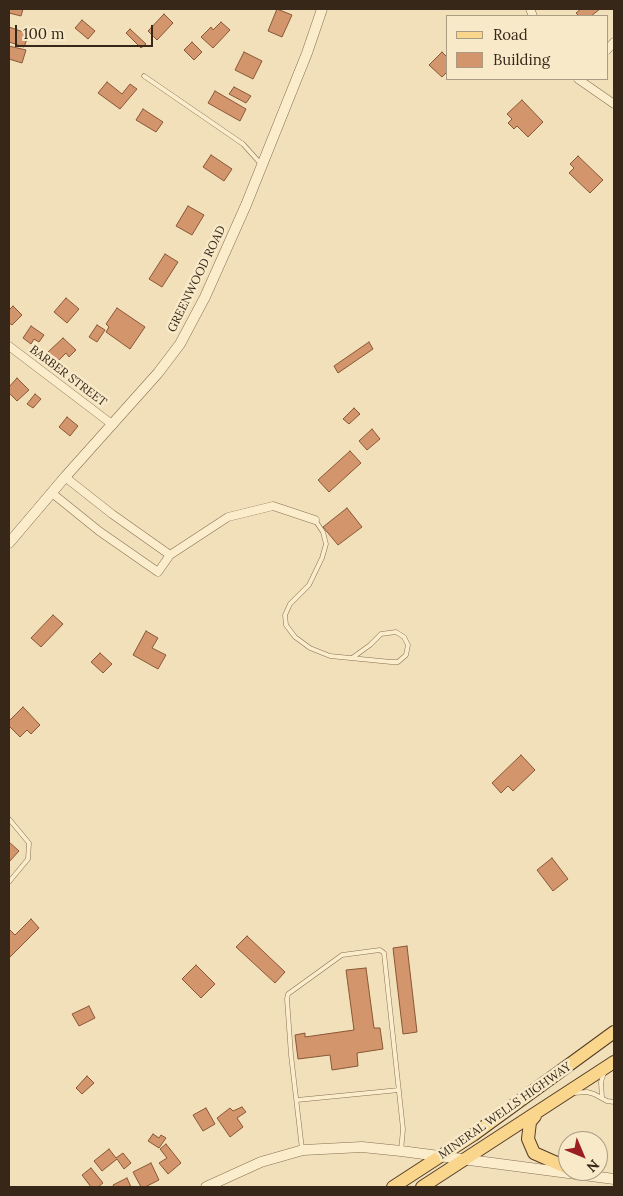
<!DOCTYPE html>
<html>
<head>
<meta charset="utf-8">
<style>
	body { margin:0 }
	#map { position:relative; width:623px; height:1196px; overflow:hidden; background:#f1e0b9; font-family:Lora,serif }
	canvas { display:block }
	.frame { position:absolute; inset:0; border:10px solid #362719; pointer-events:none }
	.legend { position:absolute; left:446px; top:15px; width:162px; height:65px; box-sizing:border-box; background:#f8eac9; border:1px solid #aa9c83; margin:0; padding:6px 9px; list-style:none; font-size:15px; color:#362719 }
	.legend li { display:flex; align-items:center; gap:10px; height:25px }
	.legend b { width:25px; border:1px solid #aa9c83 }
	.north { position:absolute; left:558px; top:1131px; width:50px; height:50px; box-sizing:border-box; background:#f8eac9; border:1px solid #aa9c83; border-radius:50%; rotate:135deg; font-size:14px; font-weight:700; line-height:20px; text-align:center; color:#362719 }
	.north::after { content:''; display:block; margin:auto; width:18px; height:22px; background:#9b1f21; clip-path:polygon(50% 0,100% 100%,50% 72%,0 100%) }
	.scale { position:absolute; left:15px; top:25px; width:138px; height:22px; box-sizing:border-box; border:2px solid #362719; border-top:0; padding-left:6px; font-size:15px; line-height:18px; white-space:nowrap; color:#362719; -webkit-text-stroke:4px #f8eac9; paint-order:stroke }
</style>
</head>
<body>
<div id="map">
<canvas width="623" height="1196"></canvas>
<div class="frame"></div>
<ul class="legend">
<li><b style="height:6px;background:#f9d68c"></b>Road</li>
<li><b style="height:14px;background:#d2956c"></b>Building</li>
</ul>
<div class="north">N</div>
<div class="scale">100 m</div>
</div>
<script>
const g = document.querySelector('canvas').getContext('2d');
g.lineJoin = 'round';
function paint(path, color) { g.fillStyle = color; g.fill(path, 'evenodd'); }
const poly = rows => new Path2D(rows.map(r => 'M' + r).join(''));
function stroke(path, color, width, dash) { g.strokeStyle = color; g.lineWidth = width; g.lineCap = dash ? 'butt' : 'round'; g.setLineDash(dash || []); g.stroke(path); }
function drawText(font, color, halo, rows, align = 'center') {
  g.font = font + ' Lora,serif'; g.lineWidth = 5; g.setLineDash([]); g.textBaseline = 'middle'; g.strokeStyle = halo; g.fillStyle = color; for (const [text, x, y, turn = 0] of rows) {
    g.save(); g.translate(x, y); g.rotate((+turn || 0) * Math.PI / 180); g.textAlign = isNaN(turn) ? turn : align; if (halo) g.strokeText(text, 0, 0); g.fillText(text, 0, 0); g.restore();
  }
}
const building = poly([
	[9,9,23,9,21,16,9,13,9,9],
	[277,9,292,15,282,37,268,31,277,9],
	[581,9,600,9,591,16,579,16,576,13,581,9],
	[164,14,173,23,157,40,148,31,164,14],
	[82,20,95,31,88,39,75,28,82,20],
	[221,22,230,30,213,48,201,37,211,27,213,30,221,22],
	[9,27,29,34,24,47,9,42,9,27],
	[130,29,146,44,141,48,126,33,130,29],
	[192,42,202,52,194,60,184,50,192,42],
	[9,46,26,50,22,63,9,59,9,46],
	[244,52,262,61,253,79,235,70,244,52],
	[442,52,447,57,447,72,442,77,429,65,442,52],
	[107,82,122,94,130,84,137,89,120,109,98,93,107,82],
	[234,87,251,96,246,103,229,94,234,87],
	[215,91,246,109,240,121,208,103,215,91],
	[522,100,543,122,528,137,517,126,514,129,508,123,512,119,507,114,522,100],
	[143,109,163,122,156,132,136,120,143,109],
	[211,155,232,169,224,181,203,167,211,155],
	[578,156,603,180,590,193,569,173,574,168,570,164,578,156],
	[188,206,204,215,192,235,176,226,188,206],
	[165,254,178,262,162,287,149,279,165,254],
	[66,298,79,309,67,323,54,312,66,298],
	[13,306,22,315,12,325,9,323,9,310,13,306],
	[117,308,145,327,130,349,106,332,109,327,106,324,117,308],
	[97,325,105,330,97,342,89,337,97,325],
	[31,326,44,335,39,342,34,339,31,344,23,338,31,326],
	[63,338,76,350,69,357,66,353,57,362,48,352,63,338],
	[369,342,373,349,338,373,334,366,369,342],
	[17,378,29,390,17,401,9,393,9,387,17,378],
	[35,394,41,399,33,408,27,404,35,394],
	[354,408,360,414,349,424,343,419,354,408],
	[67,417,78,426,70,436,59,427,67,417],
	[372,429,380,439,367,450,359,441,372,429],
	[350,451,361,463,329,492,318,480,350,451],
	[347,508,362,527,338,545,323,527,347,508],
	[53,615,63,624,41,647,31,638,53,615],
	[146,631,158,638,152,648,166,655,158,669,133,655,146,631],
	[100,653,112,664,103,673,91,662,100,653],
	[23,707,40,725,31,734,27,730,20,737,9,726,9,721,23,707],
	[521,755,535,770,513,791,508,786,501,793,492,783,521,755],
	[9,842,19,851,9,862,9,842],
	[552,858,568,879,553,891,537,870,552,858],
	[31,919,39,928,9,958,9,929,15,935,31,919],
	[247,936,285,972,275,983,236,947,247,936],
	[407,946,417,1032,403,1034,393,948,407,946],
	[196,965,215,984,201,998,182,979,196,965],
	[366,968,374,1028,380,1028,383,1049,357,1053,358,1066,332,1070,330,1055,298,1059,295,1035,305,1033,305,1037,354,1030,346,970,366,968],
	[89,1006,95,1018,79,1026,72,1014,89,1006],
	[87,1076,94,1083,82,1094,76,1088,87,1076],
	[242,1107,246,1112,237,1118,243,1127,230,1137,217,1118,230,1108,233,1111,242,1107],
	[206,1108,215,1124,203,1131,193,1115,206,1108],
	[153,1134,159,1138,161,1135,166,1138,159,1148,148,1141,153,1134],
	[166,1144,181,1163,168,1174,159,1163,167,1158,160,1149,166,1144],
	[109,1149,116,1158,123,1153,131,1163,124,1169,117,1159,102,1171,94,1161,109,1149],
	[151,1163,159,1180,145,1187,141,1187,133,1172,151,1163],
	[91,1168,103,1183,98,1187,91,1187,82,1175,91,1168],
	[127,1178,131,1187,114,1187,113,1185,127,1178]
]);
paint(building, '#d2956c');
stroke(building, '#895737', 1);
const service = poly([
	[144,76,243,144,261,164],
	[315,520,323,532,326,544,322,558,309,585,290,604,285,615,286,625,295,637,310,648,330,656,391,662,398,662,406,655,408,645,404,637,396,632,381,634,370,645,352,658],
	[9,819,29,843,28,859,9,882],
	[574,1093,587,1092,594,1094,607,1101,614,1102],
	[602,1098,601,1082,604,1073],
	[297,1100,399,1090],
	[302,1149,291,1055,287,999,288,994,342,955,380,950,384,953,403,1129,401,1151]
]);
const minor = poly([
	[530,9,533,16],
	[607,50,614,42],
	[578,79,614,104],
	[9,346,113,425],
	[65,477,112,514,170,555],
	[52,493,99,531,158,572,170,555,228,517,273,506,315,520]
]);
const tertiary = poly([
	[9,543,65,477,158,373,180,344,205,297,246,205,307,53,322,9],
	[206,1187,261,1162,303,1150,362,1147,401,1151,614,1179]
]);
const primary = poly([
	[535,1116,530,1122,528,1139,534,1153,568,1168],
	[576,1171,585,1174],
	[393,1187,473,1135,614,1032],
	[422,1187,614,1062]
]);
stroke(service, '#886f53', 5);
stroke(minor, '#886f53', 9);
stroke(tertiary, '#886f53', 11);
stroke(primary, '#553c28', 14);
stroke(service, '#fbedcc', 4);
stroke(minor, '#fbedcc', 8);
stroke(tertiary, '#fbedcc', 10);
stroke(primary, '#f9d68c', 12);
drawText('12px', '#362719', '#f8eac9', [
	["GREENWOOD ROAD",197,279,-64],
	["BARBER STREET",68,376,37],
	["MINERAL WELLS HIGHWAY",505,1111,-35]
]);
</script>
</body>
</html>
